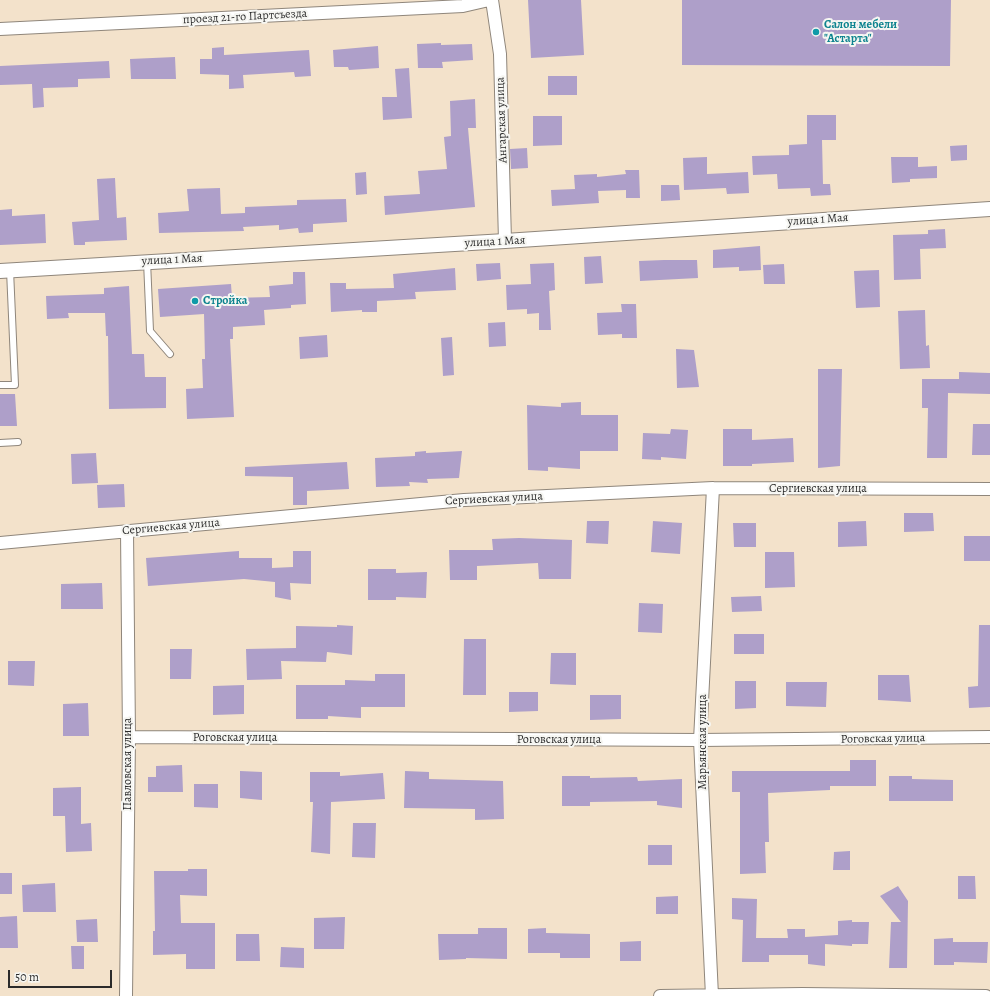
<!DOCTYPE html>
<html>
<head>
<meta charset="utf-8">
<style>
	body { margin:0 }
	#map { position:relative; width:990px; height:996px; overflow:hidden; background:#f3e2cb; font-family:Alegreya,serif }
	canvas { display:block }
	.scale { position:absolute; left:8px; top:970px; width:104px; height:18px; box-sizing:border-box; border:2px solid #2b2b2b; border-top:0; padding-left:5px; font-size:12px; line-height:14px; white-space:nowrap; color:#2b2b2b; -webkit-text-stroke:3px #f6f6f2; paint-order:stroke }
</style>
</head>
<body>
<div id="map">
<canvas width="990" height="996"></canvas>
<div class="scale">50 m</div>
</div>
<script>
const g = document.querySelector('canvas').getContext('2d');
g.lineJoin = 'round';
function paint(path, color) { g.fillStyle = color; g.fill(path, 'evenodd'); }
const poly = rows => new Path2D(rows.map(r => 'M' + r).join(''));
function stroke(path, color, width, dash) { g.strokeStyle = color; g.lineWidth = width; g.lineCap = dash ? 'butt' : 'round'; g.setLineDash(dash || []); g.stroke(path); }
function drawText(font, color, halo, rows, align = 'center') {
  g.font = font + ' Alegreya,serif'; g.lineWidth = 4; g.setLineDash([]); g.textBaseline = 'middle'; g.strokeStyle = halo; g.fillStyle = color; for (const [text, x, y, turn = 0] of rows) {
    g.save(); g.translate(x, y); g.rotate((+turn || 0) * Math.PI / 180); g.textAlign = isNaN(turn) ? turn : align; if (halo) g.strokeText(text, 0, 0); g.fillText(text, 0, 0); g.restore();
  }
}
paint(poly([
	[528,0,581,0,584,55,531,58],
	[682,0,951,0,950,66,682,65],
	[441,43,441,45,472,44,473,60,442,62,443,68,418,68,417,44],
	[378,46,379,68,349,70,348,67,334,67,333,50],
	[224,47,224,55,309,50,311,76,295,77,294,72,243,75,244,88,229,89,229,75,200,74,200,59,212,59,212,48],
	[175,57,176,79,131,79,130,59],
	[109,61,110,78,78,79,78,87,43,88,44,107,33,108,32,84,0,85,0,66],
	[409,68,412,118,383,120,382,97,397,97,395,69],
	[548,76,577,76,577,95,548,95],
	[475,99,476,128,468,128,475,207,385,215,384,196,420,194,418,171,447,169,444,137,451,136,450,101],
	[807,115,836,115,836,140,822,140,823,184,830,184,831,195,811,196,810,188,778,189,777,174,753,175,752,156,789,155,789,145,807,144],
	[533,116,562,116,562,145,533,146],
	[967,145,967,160,951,161,950,146],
	[527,148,528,168,511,169,510,149],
	[707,157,707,174,748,172,749,193,727,194,726,188,684,190,683,158],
	[891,157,918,157,918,167,937,166,937,178,910,179,910,182,892,183],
	[625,170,639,170,640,198,626,198,626,190,598,191,599,203,552,206,551,190,575,189,574,175,597,174,597,177,626,174],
	[366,172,367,194,356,195,355,173],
	[115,178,117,218,126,217,127,240,85,242,85,245,74,245,72,222,99,220,97,179],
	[661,185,679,185,680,200,661,201],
	[220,188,221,214,245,213,245,207,297,205,297,200,346,199,347,222,313,224,313,232,299,233,298,228,279,230,279,225,243,227,244,231,159,233,158,213,189,211,187,189],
	[12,209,12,216,45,214,46,243,0,245,0,210],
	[945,229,946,248,920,249,921,279,894,280,893,235,928,234,928,230],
	[760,246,761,270,739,271,739,267,713,268,713,250],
	[601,256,603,283,585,284,584,257],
	[664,260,697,260,698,278,640,281,639,261],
	[500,263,501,279,477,281,476,264],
	[554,263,555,290,549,291,551,330,539,330,539,313,527,314,527,309,507,310,506,285,531,284,530,264],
	[784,264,785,284,764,284,763,265],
	[455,268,456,290,415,292,416,299,377,301,377,312,362,312,362,310,331,312,330,283,346,283,346,289,394,288,393,274],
	[879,270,880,307,856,308,854,271],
	[293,272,305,272,306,304,291,305,291,308,264,310,265,325,233,327,233,339,230,339,234,417,187,419,186,389,203,388,202,359,205,359,204,314,160,317,158,289,231,284,232,298,270,297,269,286,293,284],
	[129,286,132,354,144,354,145,377,166,377,166,408,109,409,108,336,106,336,105,313,68,313,69,318,47,319,46,296,104,294,104,288],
	[621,304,636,304,637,338,622,338,622,334,598,335,597,313,622,312],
	[925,310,926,346,929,345,930,368,900,369,898,311],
	[505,322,506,346,489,347,488,323],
	[327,335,328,357,300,359,299,337],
	[452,337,454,375,443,376,441,338],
	[676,349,694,350,699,387,677,388],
	[818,369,842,369,840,466,818,468],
	[959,372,990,373,990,394,948,393,947,458,927,458,928,408,922,408,922,379,959,379],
	[0,394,15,394,17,426,0,426],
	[581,402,581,415,618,415,618,451,580,451,580,469,548,467,548,471,528,470,527,405,561,407,561,403],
	[973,424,990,424,990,455,972,455],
	[671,429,688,430,686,459,661,457,661,460,642,459,643,433,670,434],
	[723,429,752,429,752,440,793,438,794,462,752,464,752,466,723,466],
	[426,451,426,453,462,451,459,478,427,479,428,483,409,482,410,486,376,487,375,458,415,456,415,452],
	[96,453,98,483,72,484,71,454],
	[347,462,349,489,307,491,307,505,293,505,293,477,245,476,245,467],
	[124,484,125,507,98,508,97,485],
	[904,513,933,513,934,531,904,532],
	[587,521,609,521,608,544,586,543],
	[653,521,682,523,680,554,651,552],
	[866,521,867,546,838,547,838,522],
	[733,523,756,523,756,547,734,547],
	[964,536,990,536,990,561,964,561],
	[519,538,572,540,571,579,539,579,538,563,477,566,477,580,450,580,449,550,493,550,492,539],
	[239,551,239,558,272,558,272,568,293,567,293,551,311,551,311,584,290,583,291,600,275,597,275,582,244,579,148,586,146,558],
	[765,552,794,552,795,587,765,588],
	[368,569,396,569,396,573,427,572,426,598,396,597,396,600,368,600],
	[102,583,103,609,61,609,61,584],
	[761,596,762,611,732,612,731,597],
	[639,603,663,604,662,633,638,632],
	[337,625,353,626,352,655,327,652,326,662,281,661,282,679,247,680,246,649,296,648,296,626,337,627],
	[979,625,990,625,990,707,969,708,968,687,978,686],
	[734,634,764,634,764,654,734,654],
	[464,639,486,639,486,695,463,695],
	[170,649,192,649,191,679,170,679],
	[551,653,576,653,576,685,550,684],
	[8,661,35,661,34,686,8,685],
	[375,674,405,674,405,707,361,707,361,718,328,716,328,719,296,719,296,685,345,685,345,680,375,681],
	[878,675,909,675,911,702,878,700],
	[735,681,756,681,756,708,735,709],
	[786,682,827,682,826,707,786,706],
	[244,685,244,714,213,715,213,686],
	[509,692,538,692,538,711,509,712],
	[590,695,621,695,621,719,590,720],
	[88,703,89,736,63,736,63,704],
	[850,760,876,760,876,786,830,786,830,790,768,793,769,842,765,842,766,873,740,874,740,792,732,792,732,771,850,771],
	[182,765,183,792,148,792,148,777,156,777,156,766],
	[240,771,262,772,262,800,240,798],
	[405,771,429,772,429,779,503,781,504,819,475,820,475,809,404,808],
	[310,772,340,772,340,776,383,773,385,799,331,802,330,854,311,852,313,802,310,802],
	[562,776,590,776,590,778,637,777,638,781,682,779,682,808,657,805,657,801,590,802,590,806,562,806],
	[889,776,912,776,912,779,953,780,953,801,889,801],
	[194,784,218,784,218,808,194,807],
	[81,787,81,824,91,823,92,851,66,852,65,816,53,816,53,788],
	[353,823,376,823,375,858,352,857],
	[648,845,672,845,672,865,648,865],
	[850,851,850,870,833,870,834,852],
	[188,869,207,869,207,896,180,895,181,923,215,923,215,969,186,969,186,954,153,955,153,931,155,931,154,871,188,871],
	[0,873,12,873,12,894,0,894],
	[958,876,975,876,976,899,958,899],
	[55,883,56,912,23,912,22,885],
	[898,886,908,901,907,968,889,968,891,922,901,922,880,896],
	[678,896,678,914,656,914,656,897],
	[732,898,757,899,756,938,788,938,787,929,805,929,805,937,838,935,838,921,852,920,852,922,869,922,868,944,852,944,852,946,825,944,825,966,808,964,808,955,769,955,769,962,742,962,743,920,732,919],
	[17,916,18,948,0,948,0,917],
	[345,917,344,949,314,949,314,918],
	[97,919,98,942,77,942,76,920],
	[478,928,507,928,507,959,466,958,466,959,439,960,438,934,478,934],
	[546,928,546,933,590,934,590,958,560,958,560,953,528,953,528,929],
	[236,934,259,934,260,961,236,961],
	[953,938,953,942,988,942,987,963,954,962,954,965,934,965,934,939],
	[641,941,641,961,620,961,620,942],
	[71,946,84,946,84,969,72,969],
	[281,947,304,948,304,968,280,967]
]), '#ae9fc9');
const service = poly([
	[147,261,150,331,170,354],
	[0,385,15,385,10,270],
	[0,443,18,442]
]);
const minor = poly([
	[492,0,500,54,505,241],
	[0,29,463,6,489,0],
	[0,543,464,500,713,488,990,489],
	[129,737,700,740,990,737],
	[126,996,129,737,127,531],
	[660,996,802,994,986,996],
	[712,996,700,740,713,488]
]);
const tertiary = poly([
	[0,271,505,241,990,209]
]);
stroke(service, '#8f867b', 8);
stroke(minor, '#8f867b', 14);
stroke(tertiary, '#8f867b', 16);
stroke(service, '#fff', 6);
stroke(minor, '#fff', 12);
stroke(tertiary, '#fff', 14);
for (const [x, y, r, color] of [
	[816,32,4,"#0f9aa8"],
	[195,301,4,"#0f9aa8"]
]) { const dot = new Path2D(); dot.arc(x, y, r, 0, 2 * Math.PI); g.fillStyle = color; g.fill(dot); stroke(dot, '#f6f6f2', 1.5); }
drawText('12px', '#2b2b2b', '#f6f6f2', [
	["проезд 21-го Партсъезда",245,17,-3],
	["Ангарская улица",502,120,-92],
	["улица 1 Мая",818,220,-4],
	["улица 1 Мая",495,242,-3],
	["улица 1 Мая",172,260,-3],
	["Сергиевская улица",818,489],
	["Сергиевская улица",494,499,-3],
	["Сергиевская улица",171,527,-5],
	["Роговская улица",235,738],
	["Роговская улица",883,739,-1],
	["Роговская улица",559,740],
	["Марьянская улица",703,742,-90],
	["Павловская улица",128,764,-90]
]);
drawText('bold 12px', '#0d838f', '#f6f6f2', [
	["Салон мебели",824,25],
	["\"Астарта\"",824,39],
	["Стройка",203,301]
], 'left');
</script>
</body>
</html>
